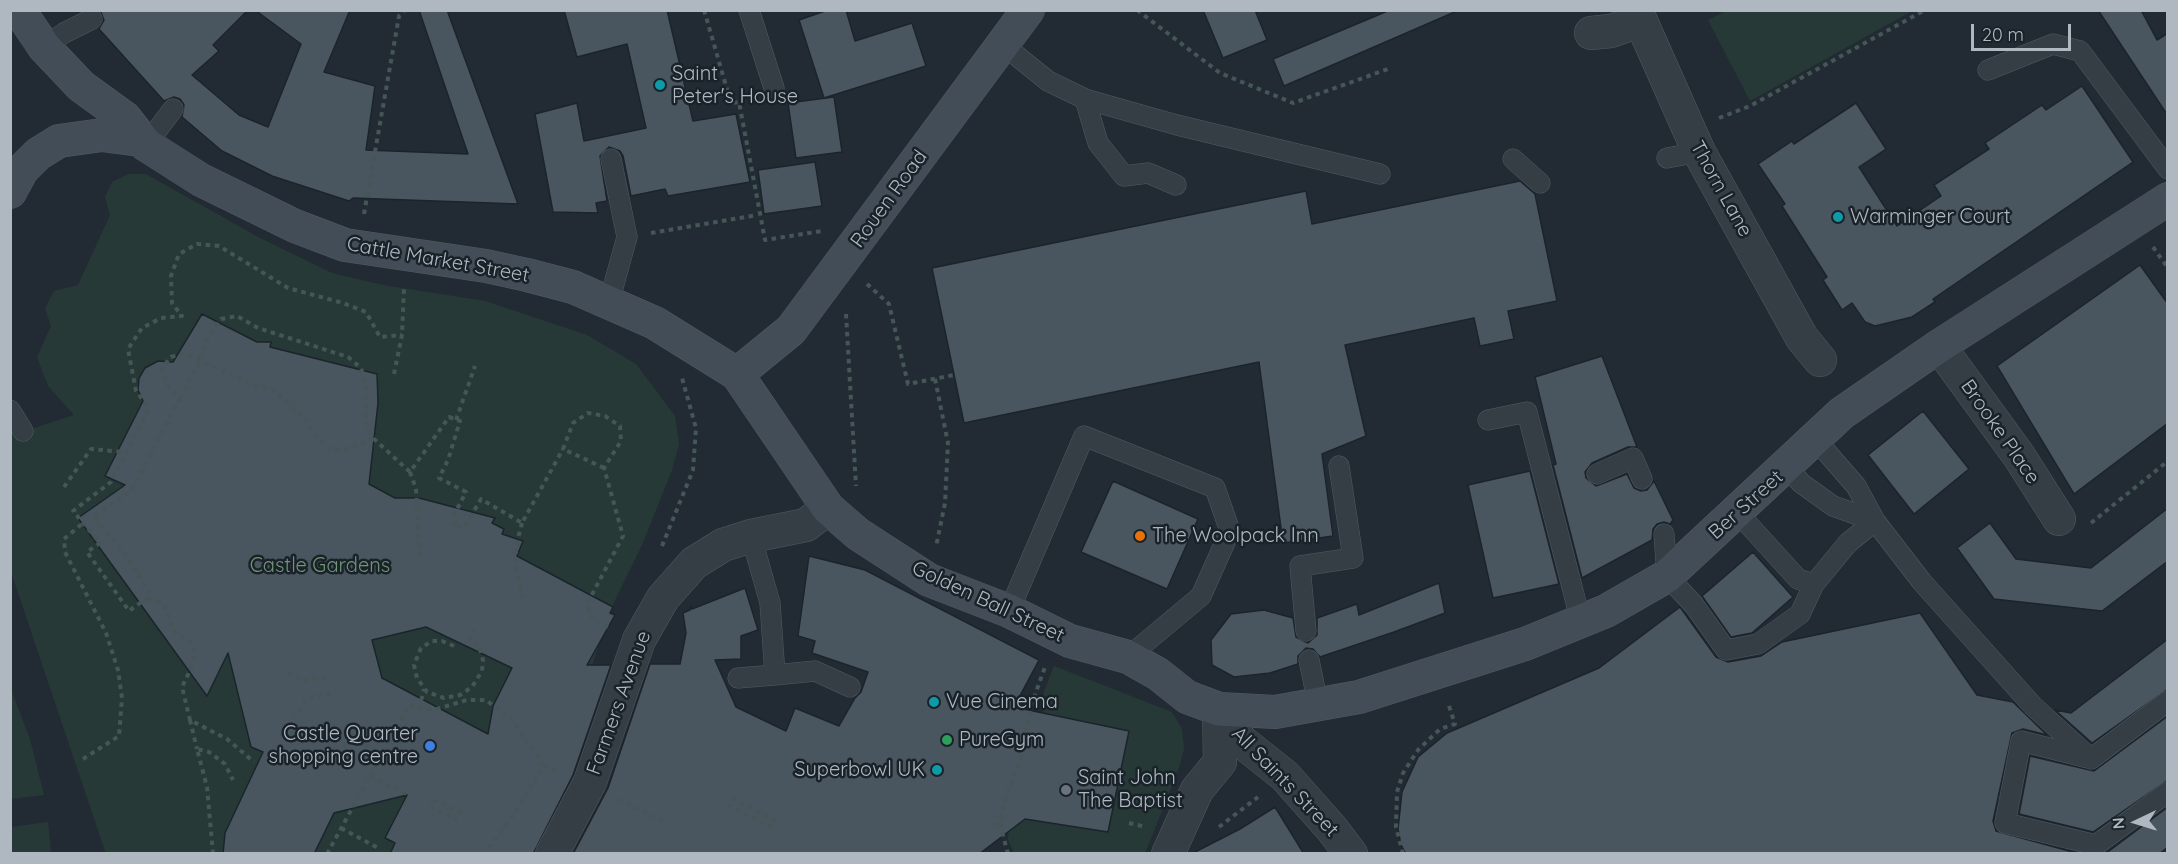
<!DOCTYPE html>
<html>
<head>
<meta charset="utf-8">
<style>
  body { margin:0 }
  #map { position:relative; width:2178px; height:864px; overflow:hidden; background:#222b34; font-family:Quicksand,sans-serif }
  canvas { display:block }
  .frame { position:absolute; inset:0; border:12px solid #afb8c1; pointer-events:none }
  .north { position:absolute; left:2106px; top:792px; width:60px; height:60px; -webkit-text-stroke:4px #1a2229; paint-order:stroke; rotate:266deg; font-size:16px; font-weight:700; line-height:24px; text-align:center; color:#afb8c1 }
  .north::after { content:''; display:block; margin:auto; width:21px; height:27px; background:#afb8c1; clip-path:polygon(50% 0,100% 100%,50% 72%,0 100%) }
  .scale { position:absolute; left:1971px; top:24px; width:100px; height:27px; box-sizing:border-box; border:3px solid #afb8c1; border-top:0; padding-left:8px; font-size:18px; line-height:21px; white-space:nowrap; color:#afb8c1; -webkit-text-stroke:4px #1a2229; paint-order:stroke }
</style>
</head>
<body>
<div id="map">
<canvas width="2178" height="864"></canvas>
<div class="frame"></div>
<div class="north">N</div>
<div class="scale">20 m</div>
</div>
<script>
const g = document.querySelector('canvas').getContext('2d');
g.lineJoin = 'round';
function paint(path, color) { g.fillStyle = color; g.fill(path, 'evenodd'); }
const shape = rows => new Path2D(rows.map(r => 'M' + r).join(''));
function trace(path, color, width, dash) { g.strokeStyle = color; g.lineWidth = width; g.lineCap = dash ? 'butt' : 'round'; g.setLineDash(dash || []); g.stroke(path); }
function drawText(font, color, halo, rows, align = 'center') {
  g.font = font + ' Quicksand,sans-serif'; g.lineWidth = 5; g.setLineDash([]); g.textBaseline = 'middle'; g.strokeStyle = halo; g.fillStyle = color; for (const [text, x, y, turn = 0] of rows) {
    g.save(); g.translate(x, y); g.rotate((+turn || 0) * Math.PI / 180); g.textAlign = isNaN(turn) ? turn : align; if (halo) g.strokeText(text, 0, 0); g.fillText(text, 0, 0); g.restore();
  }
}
const green = shape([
  [1728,10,1912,10,1912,11,1750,101,1708,20],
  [129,174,146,174,258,237,332,273,383,285,485,301,587,335,636,364,675,416,679,444,672,470,642,545,615,600,563,747,507,853,106,854,11,572,10,436,74,415,48,386,37,357,51,326,45,308,54,291,78,285,110,215,105,197,112,182],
  [1054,666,1172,712,1182,729,1184,749,1178,771,1172,774,1174,781,1145,853,1014,853,1008,840,1009,810,1039,725,1044,706,1039,705],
  [10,687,30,739,44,795,11,799],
  [48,822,51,853,11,853,11,827]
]);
const building = shape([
  [100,10,248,10,213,45,219,51,192,75,239,115,268,127,301,44,255,10,350,10,324,72,375,86,366,150,468,154,419,10,447,10,518,204,353,198,349,201,272,176,222,151,182,117,184,105,180,99,174,97,164,101,99,29,104,20,100,10],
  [564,10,667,10,693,121,736,114,750,182,668,196,665,189,631,196,623,156,620,151,609,147,600,156,607,201,596,203,598,213,553,212,535,114,577,103,584,141,646,128,627,44,577,57,564,10],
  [828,10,846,10,855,41,912,23,926,66,824,98,799,20,828,10],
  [1203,10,1255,10,1267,40,1223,58,1203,10],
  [1390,10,1457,11,1284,86,1273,59,1390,10],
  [2098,10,2141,10,2157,40,2168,33,2168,116,2098,10],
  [2082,86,2133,162,1933,299,1935,302,1912,317,1875,326,1865,322,1852,303,1842,310,1823,280,1827,277,1782,206,1785,204,1758,164,1792,141,1794,144,1856,103,1886,149,1859,167,1897,226,1941,196,1934,185,1989,149,1985,143,2042,105,2046,110,2082,86],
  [834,97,842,152,796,158,788,103,834,97],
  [815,162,822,206,764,214,758,170,815,162],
  [1520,181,1535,194,1557,301,1508,311,1514,339,1480,346,1474,318,1345,345,1366,436,1322,454,1333,536,1283,543,1259,362,964,423,932,268,1306,191,1312,224,1520,181],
  [2140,265,2168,304,2168,423,2074,494,1997,366,2140,265],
  [202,314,257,342,271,342,270,347,377,374,378,403,369,484,395,498,419,498,495,518,492,523,504,529,502,534,523,541,517,556,613,607,610,613,615,615,587,665,611,665,573,775,533,854,390,854,395,843,385,838,407,795,334,813,314,854,223,854,225,833,263,752,251,747,228,653,207,696,78,518,125,485,105,476,143,401,138,390,139,378,145,368,158,361,173,362,202,314],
  [426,627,512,668,493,706,488,734,382,678,372,640,426,627],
  [1602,356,1637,447,1628,447,1592,463,1585,472,1586,478,1596,486,1627,474,1634,488,1641,491,1647,490,1654,481,1673,520,1670,524,1664,522,1657,524,1653,529,1652,540,1582,578,1553,465,1556,464,1535,377,1602,356],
  [1923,411,1969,469,1914,514,1868,455,1923,411],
  [1530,471,1559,584,1493,598,1468,485,1530,471],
  [1113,481,1198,519,1167,589,1081,552,1113,481],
  [2168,508,2168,561,2102,611,1994,599,1957,548,1990,523,2016,559,2091,568,2168,508],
  [1753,552,1793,597,1752,633,1731,637,1702,596,1753,552],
  [809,556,865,570,1039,660,1014,707,1129,731,1108,832,1025,819,979,854,573,854,608,788,650,664,680,664,686,633,683,613,690,610,691,606,692,609,745,588,758,630,741,636,741,659,715,660,736,707,786,731,795,708,839,726,855,698,861,692,868,672,812,653,815,641,798,636,809,556],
  [1439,583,1445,613,1394,632,1320,657,1313,649,1306,648,1298,656,1298,664,1270,673,1234,677,1212,665,1211,640,1231,614,1264,610,1293,618,1296,637,1308,643,1317,635,1317,618,1357,604,1359,615,1439,583],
  [1680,607,1716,657,1728,662,1761,656,1782,642,1920,613,1977,695,2013,702,2047,735,2023,729,2012,733,1993,821,1996,831,2080,854,1406,854,1401,845,1398,829,1402,792,1418,757,1447,733,1599,668,1680,607],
  [2168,639,2168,689,2092,743,2055,710,2071,713,2168,639],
  [2168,716,2168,780,2093,832,2019,814,2030,756,2094,771,2168,716],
  [1275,807,1304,854,1191,854,1240,829,1275,807],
  [2168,807,2168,847,2159,854,2105,854,2168,807]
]);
const path = shape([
  [704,10,731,103,739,102,765,240,822,231],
  [1137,10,1220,73,1293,103,1388,69],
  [1719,118,1750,106,1925,10],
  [364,214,399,16,405,10],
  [651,233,757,215],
  [2153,247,2168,268],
  [867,284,889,304,908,384,954,375],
  [846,314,856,486],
  [394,374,402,335,404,288],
  [935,379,948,443,945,503,936,547],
  [180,398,131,491,93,517,123,551,151,595,129,611,87,552,100,543,73,511,111,482,149,408,136,391,128,349,142,328,161,318,182,316,172,303,171,276,179,254,197,244,219,246,288,288,343,303,366,312,380,337,402,335],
  [456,420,475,366],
  [373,438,353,448,331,450,318,439,303,417,272,389,254,385,200,361,194,357,183,354,171,357,162,368,167,385,180,398,200,361,207,340,221,319,237,316,258,328,348,357,361,368,366,384,366,422,373,438,410,472,449,417,460,421,448,460,439,478,466,492,454,515,455,528,465,526,481,499,522,523,563,449],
  [604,468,563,449,573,423,588,413,605,416,620,426,621,441,604,468,623,536,587,604,593,621,608,627],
  [410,472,416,489,420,562],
  [64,487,91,449,124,452],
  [522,523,516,546,516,570,523,597],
  [2091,523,2168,461],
  [662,546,693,470,696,428,682,378],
  [148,598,164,604,175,632,192,643,194,662,182,687,190,720,227,739,254,762],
  [454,646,442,641,432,641,421,648,414,665,417,678,427,692,444,698,460,695,472,687,482,671,483,660,479,646,469,641,475,630],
  [288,673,300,681,328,677],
  [419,709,424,689],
  [190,720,197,749],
  [293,736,291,723,307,698,337,692],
  [350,737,356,724],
  [344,748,350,737,368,746],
  [83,759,119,736,122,698,118,670,106,633,65,552,64,539,83,523],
  [544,766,557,771],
  [370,776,407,794],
  [732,798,780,823],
  [619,799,665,823],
  [433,800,461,813],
  [728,805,776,830],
  [430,807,458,820],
  [1129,823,1146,827],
  [993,825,1000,824],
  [1219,827,1258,797],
  [341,828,380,849],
  [213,854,207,787,197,749,209,752,225,764,233,780],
  [327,854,409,705,419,709,437,709,467,700,486,700,512,720,544,766,512,817,484,854],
  [1008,854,1000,824,1005,800,1020,759,1032,703,1045,667],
  [1403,854,1396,827,1397,792,1403,773,1418,750,1440,729,1455,724,1448,703]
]);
const lane = shape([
  [749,10,774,88],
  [1002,44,1048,81,1085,99,1177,125,1380,174],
  [44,47,64,33,92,19],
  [1988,70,2053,44,2080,51,2168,169],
  [1085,99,1098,143,1124,176,1148,173,1176,185],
  [146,145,173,109],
  [1667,158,1699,152],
  [1513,159,1540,183],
  [609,302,627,237,611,159],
  [10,410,23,431],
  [1488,420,1527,412,1581,622],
  [1816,440,1856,486,1875,521,1922,582,2033,706,2091,759],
  [1787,467,1801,483,1833,506,1875,521],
  [1597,474,1633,458,1642,479],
  [1737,512,1798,579,1814,584],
  [1664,534,1667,576,1694,605,1726,650,1758,644,1800,614,1814,584,1848,543,1875,521],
  [1009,611,1084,436,1215,488,1230,531,1201,596,1128,657],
  [1306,631,1300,566,1353,558,1339,466],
  [1309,660,1318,704],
  [775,675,815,671,850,687],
  [738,678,775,675,770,603,751,536],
  [2088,758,2021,741,2005,823,2096,845,2168,792],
  [2091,759,2168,701]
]);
const street = shape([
  [1636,10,1699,152,1802,338,1820,360],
  [1591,33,1611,31,1640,21],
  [1939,346,2019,456,2059,519],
  [1219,709,1241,741,1285,776,1332,829,1351,854],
  [552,854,590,782,639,640,663,598,694,563,723,545,751,536,806,525,828,508],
  [1168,854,1197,790,1220,762,1219,709]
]);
const secondary = shape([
  [19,10,44,47,81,86,125,118,146,145,201,180,295,226,345,245,486,266,527,275,573,287,655,323,737,374,828,508,858,534,929,580,1009,611,1070,641,1128,657,1158,674,1187,697,1219,709,1275,712,1359,697,1525,644,1606,611,1667,576,1842,413,1939,346,2168,199],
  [10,192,22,170,38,154,59,141,102,135,140,140],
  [737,374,791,330,1028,10]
]);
const markers = [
  [660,85,6,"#0f9aa8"],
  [1838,217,6,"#0f9aa8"],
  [1140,536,6,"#e8710a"],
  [934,702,6,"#0f9aa8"],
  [947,740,6,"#2e9e5b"],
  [430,746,6,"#3f7fe0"],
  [937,770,6,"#0f9aa8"],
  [1066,790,6,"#6b7280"]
];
const poiNames = [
  ["Saint",672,74],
  ["Peter's House",672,97],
  ["Warminger Court",1850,217],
  ["The Woolpack Inn",1152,536],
  ["Vue Cinema",946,702],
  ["Castle Quarter",418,734,"right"],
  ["shopping centre",418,757,"right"],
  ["PureGym",959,740],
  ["Superbowl UK",925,770,"right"],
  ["Saint John",1078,778],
  ["The Baptist",1078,801]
];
const streetNames = [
  ["Thorn Lane",1721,189,61],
  ["Rouen Road",889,199,-54],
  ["Cattle Market Street",438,260,10],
  ["Brooke Place",2000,432,55],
  ["Ber Street",1746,505,-42],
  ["Golden Ball Street",988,602,25],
  ["Farmers Avenue",619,703,-70],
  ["All Saints Street",1285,782,46]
];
const parkNames = [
  ["Castle Gardens",320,566]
];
paint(green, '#263937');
paint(building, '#4a565f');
trace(building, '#1c242b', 1.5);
trace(lane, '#525b62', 21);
trace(street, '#525b62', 34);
trace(secondary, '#525b62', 34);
trace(path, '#455656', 4, [4.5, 4.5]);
trace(lane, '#353d45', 20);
trace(street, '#353d45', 33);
trace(secondary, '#434d57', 33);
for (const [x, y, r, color] of markers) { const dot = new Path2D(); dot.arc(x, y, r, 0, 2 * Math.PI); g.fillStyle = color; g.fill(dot); trace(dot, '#1a2229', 2); }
drawText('20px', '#afb8c1', '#1a2229', poiNames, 'left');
drawText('20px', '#afb8c1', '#1a2229', streetNames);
drawText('20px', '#709575', '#1a2229', parkNames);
</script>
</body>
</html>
